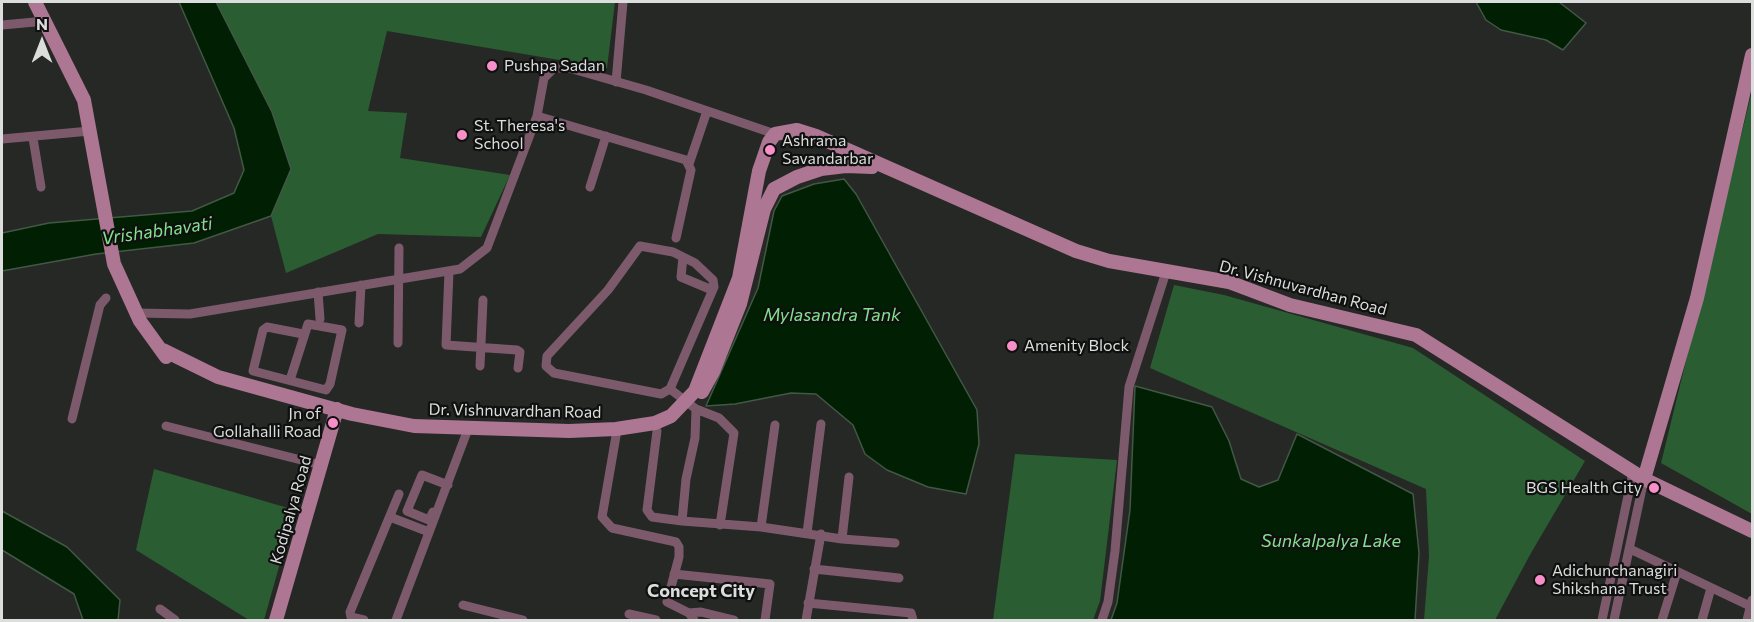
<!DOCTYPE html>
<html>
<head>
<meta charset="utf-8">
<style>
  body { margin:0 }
  #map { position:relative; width:1754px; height:622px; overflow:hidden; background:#252825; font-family:Commissioner,sans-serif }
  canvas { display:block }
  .frame { position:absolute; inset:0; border:3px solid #dbdedc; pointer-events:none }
  .north { position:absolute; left:12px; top:12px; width:60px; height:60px; -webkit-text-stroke:4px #0f100f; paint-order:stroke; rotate:0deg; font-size:16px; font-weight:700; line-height:24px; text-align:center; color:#dbdedc }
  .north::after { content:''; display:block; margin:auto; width:21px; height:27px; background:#dbdedc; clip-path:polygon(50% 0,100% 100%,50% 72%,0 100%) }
</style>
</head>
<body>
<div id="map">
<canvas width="1754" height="622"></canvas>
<div class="frame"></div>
<div class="north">N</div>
</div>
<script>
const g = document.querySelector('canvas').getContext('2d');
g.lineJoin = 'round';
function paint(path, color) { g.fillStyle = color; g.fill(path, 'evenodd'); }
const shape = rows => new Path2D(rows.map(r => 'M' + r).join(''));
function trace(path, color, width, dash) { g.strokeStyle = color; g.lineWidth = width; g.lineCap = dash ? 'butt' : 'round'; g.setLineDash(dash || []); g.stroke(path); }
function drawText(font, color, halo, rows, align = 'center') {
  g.font = font + ' Commissioner,sans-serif'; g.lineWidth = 4.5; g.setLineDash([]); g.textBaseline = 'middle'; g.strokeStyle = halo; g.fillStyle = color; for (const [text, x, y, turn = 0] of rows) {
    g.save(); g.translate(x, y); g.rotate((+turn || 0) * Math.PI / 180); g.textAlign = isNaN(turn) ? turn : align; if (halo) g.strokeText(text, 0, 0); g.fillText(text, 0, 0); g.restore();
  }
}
const green = shape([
  [216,2,615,2,607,68,387,31,368,111,407,113,400,158,510,175,481,237,378,234,286,273,271,216,291,169,272,112],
  [1752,91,1752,514,1661,463],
  [1174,285,1224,295,1413,348,1585,461,1531,553,1495,620,1424,620,1429,556,1426,489,1150,368],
  [1015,454,1117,460,1100,601,1093,620,993,620],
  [154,469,295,510,264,620,249,620,136,550]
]);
const water = shape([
  [179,2,216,2,272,112,291,169,271,216,194,243,96,254,2,271,2,233,49,223,192,211,234,193,244,170,234,128,179,2],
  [1476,2,1559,2,1586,23,1563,50,1546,40,1501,30,1486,20,1476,2],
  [844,179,856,194,977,410,979,444,966,494,928,487,887,470,865,454,853,425,816,394,791,393,735,404,706,406,758,288,774,211,782,196,814,184,844,179],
  [1135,386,1212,407,1229,441,1241,479,1259,487,1278,480,1297,434,1413,494,1419,553,1415,620,1111,620,1117,603,1130,510,1135,386],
  [2,511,67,547,120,600,118,620,83,620,74,594,2,550,2,511]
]);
const street = shape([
  [2,25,46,21],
  [616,82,623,2],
  [537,116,686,160,691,170,676,238],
  [33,138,41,187],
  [2,139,90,131],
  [689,164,707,111],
  [590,187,606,136],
  [640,246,673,252,695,263,713,280,714,287,670,389,661,394,554,373,546,366,547,356,608,290,640,246],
  [683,257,681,277,712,290],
  [449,272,446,345,517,350,520,352,518,368],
  [318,292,320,319],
  [136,313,190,314,460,269,487,248,537,116,544,78,554,68,569,68,646,90,775,134],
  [359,323,361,285],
  [398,343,399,248],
  [480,366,483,300],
  [290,380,308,324,342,330,330,384,326,390,253,371,263,330,267,327,303,334],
  [670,389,696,409,695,438,686,479,682,521,761,527,842,539,895,543],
  [696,409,719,418,734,433,720,525],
  [72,419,100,305,106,298],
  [166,426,321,465],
  [657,431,647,510,652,517,682,521],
  [616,436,602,517,612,528,676,542,679,547,679,557,667,602,689,613,694,620],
  [433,512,429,520,407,511,422,475,448,485],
  [390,517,429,532],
  [761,527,775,425],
  [807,533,821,424],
  [842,539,849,477],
  [1630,549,1752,607],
  [814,569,899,578],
  [674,574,770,584,765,620],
  [808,603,911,613,913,620],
  [463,605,523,620],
  [160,609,175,620],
  [689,613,701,612,734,620],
  [629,614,656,620],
  [364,620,351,617,350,612,399,494],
  [396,620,468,429],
  [806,620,821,534],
  [1102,620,1108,602,1115,551,1129,387,1166,272],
  [1602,620,1633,472],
  [1614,620,1644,479],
  [1662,620,1677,572],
  [1702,620,1711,588],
  [1747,620,1752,600]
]);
const secondary = shape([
  [35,2,84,100,114,264,140,321,166,357],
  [163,350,218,377,352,414,414,426,569,431,616,429,655,423,671,416,695,391,739,278,759,171,769,142,775,134,797,130,816,136,1076,251,1109,261,1229,282,1290,305,1416,335,1644,479,1752,531],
  [702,392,713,372,740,304,764,209,774,189,797,177,821,169,846,166,872,167],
  [1644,479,1697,298,1752,55],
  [276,620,337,409]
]);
const markers = [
  [492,66,6,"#f98fc9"],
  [462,135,6,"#f98fc9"],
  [770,150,6,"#f98fc9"],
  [1012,346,6,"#f98fc9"],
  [333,423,6,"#f98fc9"],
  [1654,488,6,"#f98fc9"],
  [1540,580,6,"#f98fc9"]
];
const poiNames = [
  ["Pushpa Sadan",504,66],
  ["St. Theresa's",474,126],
  ["School",474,144],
  ["Ashrama",782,141],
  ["Savandarbar",782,159],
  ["Amenity Block",1024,346],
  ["Jn of",321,414,"right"],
  ["Gollahalli Road",321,432,"right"],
  ["BGS Health City",1642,488,"right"],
  ["Adichunchanagiri",1552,571],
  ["Shikshana Trust",1552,589]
];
const streetNames = [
  ["Dr. Vishnuvardhan Road",1303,288,15],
  ["Dr. Vishnuvardhan Road",515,411,1],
  ["Kodipalya Road",291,510,-74]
];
const waterNames = [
  ["Vrishabhavati",157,231,-8],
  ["Mylasandra Tank",832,315],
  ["Sunkalpalya Lake",1331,541]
];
const neighbourhoodNames = [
  ["Concept City",701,591]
];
paint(green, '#2b5d32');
paint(water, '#001f03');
trace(water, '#425844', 1.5);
trace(street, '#7d5a6b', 9);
trace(secondary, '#ad7692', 14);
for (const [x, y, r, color] of markers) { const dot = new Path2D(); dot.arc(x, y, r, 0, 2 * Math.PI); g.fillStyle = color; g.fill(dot); trace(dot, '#0f100f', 2); }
drawText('16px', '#dbdedc', '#0f100f', poiNames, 'left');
drawText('16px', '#dbdedc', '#0f100f', streetNames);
drawText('italic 18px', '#83e18e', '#0f100f', waterNames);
drawText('bold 18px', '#dbdedc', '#0f100f', neighbourhoodNames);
</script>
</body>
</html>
